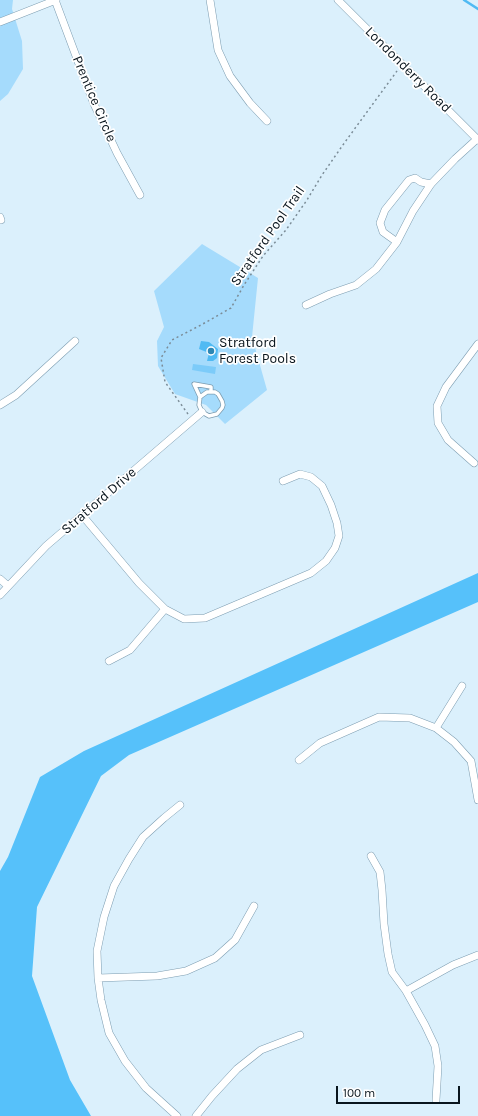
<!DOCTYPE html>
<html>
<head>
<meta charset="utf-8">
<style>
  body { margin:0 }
  #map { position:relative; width:478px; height:1116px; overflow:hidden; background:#dbf0fc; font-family:Karla,sans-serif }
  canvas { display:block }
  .scale { position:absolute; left:336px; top:1086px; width:124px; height:18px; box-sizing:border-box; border:2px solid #09151d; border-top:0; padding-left:5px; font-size:12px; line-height:14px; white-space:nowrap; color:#09151d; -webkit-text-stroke:3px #fff; paint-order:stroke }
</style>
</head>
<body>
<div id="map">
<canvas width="478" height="1116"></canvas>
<div class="scale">100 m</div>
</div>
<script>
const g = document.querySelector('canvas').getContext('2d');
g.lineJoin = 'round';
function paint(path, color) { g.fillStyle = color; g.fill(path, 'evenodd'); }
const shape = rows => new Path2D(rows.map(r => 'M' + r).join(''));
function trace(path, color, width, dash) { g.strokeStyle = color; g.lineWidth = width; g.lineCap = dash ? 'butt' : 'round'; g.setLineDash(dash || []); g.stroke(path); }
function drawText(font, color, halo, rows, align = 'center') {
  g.font = font + ' Karla,sans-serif'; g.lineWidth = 3.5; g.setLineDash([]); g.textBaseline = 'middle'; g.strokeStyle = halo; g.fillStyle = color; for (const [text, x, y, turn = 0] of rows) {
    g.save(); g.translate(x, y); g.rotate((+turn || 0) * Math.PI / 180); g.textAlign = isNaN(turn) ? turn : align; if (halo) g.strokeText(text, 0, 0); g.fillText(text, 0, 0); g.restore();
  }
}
const green = shape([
  [0,0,13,0,12,9,22,41,23,69,8,94,0,101],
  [202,244,258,278,252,337,267,390,225,424,206,405,175,394,158,366,157,341,164,327,154,291]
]);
const forest = shape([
  [478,573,478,602,129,755,101,776,37,907,32,976,70,1080,91,1116,0,1116,0,871,8,857,40,777,84,751]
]);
const water = shape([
  [201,341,209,342,218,349,217,358,213,361,207,361,209,353,199,349]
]);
const stream = shape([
  [464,0,478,9]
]);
const building = shape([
  [193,364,216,367,215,374,192,370]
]);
const path = shape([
  [188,414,165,382,161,358,172,340,201,325,231,308,244,285,263,256,286,230,307,200,322,175,345,142,397,71]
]);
const lane = shape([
  [200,397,207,392,215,392,218,394,222,401,223,405,222,408,217,414,209,416,202,412,199,405,200,397,194,384,211,387,211,392]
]);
const street = shape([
  [55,0,94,104,117,153,140,195],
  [210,0,218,50,230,76,250,103,267,121],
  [338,0,478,140],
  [0,22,56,0],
  [0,217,1,220],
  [397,242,383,232,380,223,385,210,409,180,415,178,421,182,431,184],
  [306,305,330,294,356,285,376,269,397,242,413,211,431,184,455,159,477,139],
  [0,405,16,395,75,341],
  [474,463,448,440,438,423,437,406,446,387,478,344],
  [82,515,139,583,165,609,184,619,205,618,311,573,326,561,335,548,339,536,337,523,331,505,322,486,311,477,300,474,283,481],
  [0,579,8,586],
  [0,595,46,546,202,412],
  [109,661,130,650,165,609],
  [436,728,462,686],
  [299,760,320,743,379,717,410,718,436,728,454,742,471,761,478,800],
  [371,856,380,872,382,890,384,924,388,954,392,972,406,991,425,1025,435,1046,438,1066,436,1100],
  [98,978,157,976,186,971,215,958,235,940,254,906],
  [406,991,453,965,478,955],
  [177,1116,146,1088,125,1061,109,1033,101,1000,98,978,97,951,104,917,114,886,129,859,143,837,164,818,180,805],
  [196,1116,212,1096,237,1069,261,1050,300,1035]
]);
const markers = [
  [211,351,4,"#2d87b4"]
];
const streetNames = [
  ["Londonderry Road",408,70,45],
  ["Prentice Circle",94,99,67],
  ["Stratford Pool Trail",268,236,-55],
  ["Stratford Drive",99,501,-41]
];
const poiNames = [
  ["Stratford",219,343],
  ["Forest Pools",219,359]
];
paint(green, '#a5dbfc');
paint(forest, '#56c1fa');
paint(water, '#50baf3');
trace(stream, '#50baf3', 2.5);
paint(building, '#7ccbf9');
trace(lane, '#7d9db1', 5);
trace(street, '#7d9db1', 8);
trace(path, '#7b8c97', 1.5, [2, 3]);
trace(lane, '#fff', 3.5);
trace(street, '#fff', 7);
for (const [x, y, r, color] of markers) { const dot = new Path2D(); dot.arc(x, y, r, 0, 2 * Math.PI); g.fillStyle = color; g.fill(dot); trace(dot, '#fff', 1.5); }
drawText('14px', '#09151d', '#fff', streetNames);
drawText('14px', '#09151d', '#fff', poiNames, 'left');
</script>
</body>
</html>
